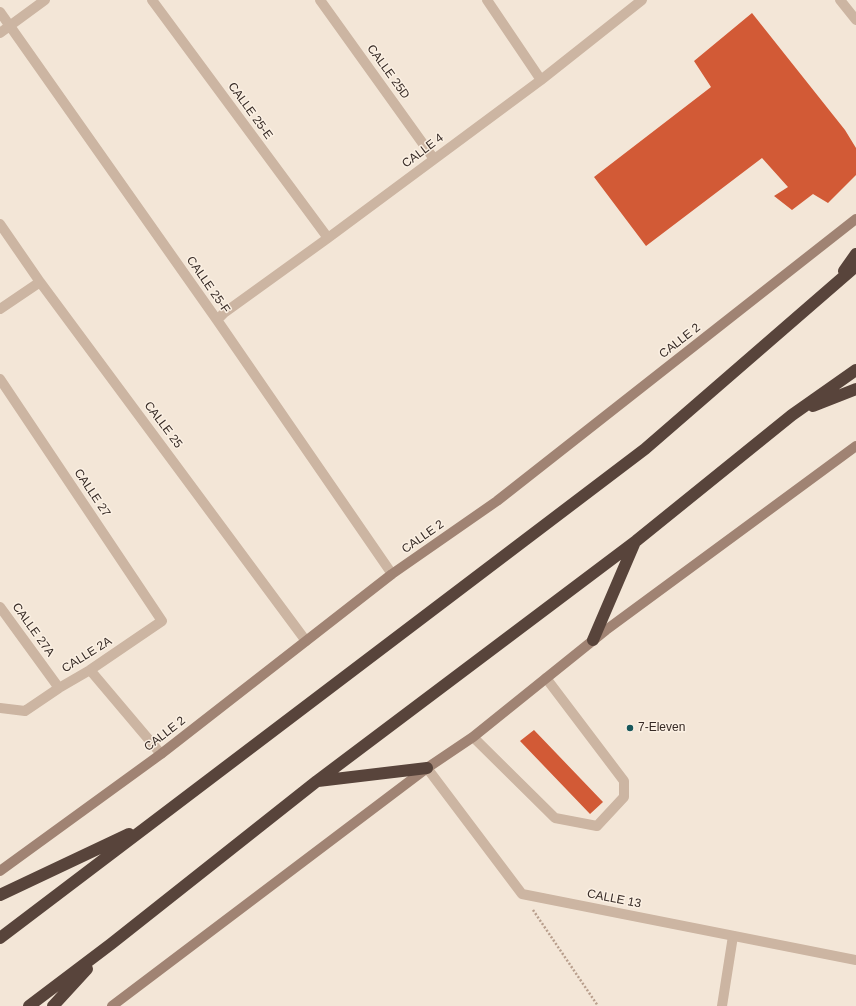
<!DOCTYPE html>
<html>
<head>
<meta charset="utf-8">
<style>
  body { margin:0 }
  canvas { display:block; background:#f3e6d7 }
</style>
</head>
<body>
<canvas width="856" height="1006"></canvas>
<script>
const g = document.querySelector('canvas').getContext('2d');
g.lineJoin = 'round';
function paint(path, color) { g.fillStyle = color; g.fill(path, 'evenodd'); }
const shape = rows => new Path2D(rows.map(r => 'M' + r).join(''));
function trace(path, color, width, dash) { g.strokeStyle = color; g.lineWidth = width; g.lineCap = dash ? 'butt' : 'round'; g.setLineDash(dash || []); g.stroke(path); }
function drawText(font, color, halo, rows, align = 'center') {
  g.font = font + ' Arial,sans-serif'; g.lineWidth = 3; g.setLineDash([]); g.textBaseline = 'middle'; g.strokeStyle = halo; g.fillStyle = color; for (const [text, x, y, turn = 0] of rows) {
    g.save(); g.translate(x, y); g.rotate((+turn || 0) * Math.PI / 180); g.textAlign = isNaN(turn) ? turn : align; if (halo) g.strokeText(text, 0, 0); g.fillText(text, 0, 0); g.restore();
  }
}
const building = shape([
  [752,13,845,130,856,148,856,175,828,203,813,194,792,210,774,196,788,187,762,158,646,246,594,177,711,87,694,61],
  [534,730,603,802,590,814,520,741]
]);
const path = shape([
  [533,910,598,1006]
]);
const lane = shape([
  [473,737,555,818,597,826,624,797,624,781,546,678],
  [722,1006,733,936]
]);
const street = shape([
  [152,0,328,238],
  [320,0,434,159],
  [487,0,541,80],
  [840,0,856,20],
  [0,12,217,320,392,574],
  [0,33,45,0],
  [0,224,40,282,306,641],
  [0,309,40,282],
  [217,320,224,313,328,238,541,80,642,0],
  [0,379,162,621,90,670,59,688,25,711,0,708],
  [0,607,59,688],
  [90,670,161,754],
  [427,768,522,894,856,960]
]);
const secondary = shape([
  [0,871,161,754,392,574,497,501,856,219],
  [112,1006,427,768,473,737,606,630,856,446]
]);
const highway = shape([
  [844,271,856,254],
  [813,406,856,389],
  [593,640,635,542],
  [318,781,427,768],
  [0,895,129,834],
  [0,938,645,449,856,266],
  [29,1006,111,944,317,781,636,541,792,415,856,370],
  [53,1006,87,969]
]);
const markers = [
  [630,728,4,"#17575b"]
];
const streetNames = [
  ["CALLE 25D",388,72,54],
  ["CALLE 25-E",250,111,54],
  ["CALLE 4",423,151,-37],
  ["CALLE 25-F",208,285,55],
  ["CALLE 2",680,341,-38],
  ["CALLE 25",163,425,53],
  ["CALLE 27",92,493,56],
  ["CALLE 2",423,537,-35],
  ["CALLE 27A",33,630,54],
  ["CALLE 2A",87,655,-32],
  ["CALLE 2",165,734,-38],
  ["CALLE 13",614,899,11]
];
const poiNames = [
  ["7-Eleven",638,728]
];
paint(building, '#d25a36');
trace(path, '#b89e8c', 2.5, [2, 2]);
trace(lane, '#ccb5a2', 10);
trace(street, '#ccb5a2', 10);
trace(secondary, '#a08373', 10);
trace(highway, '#58443b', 12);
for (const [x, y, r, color] of markers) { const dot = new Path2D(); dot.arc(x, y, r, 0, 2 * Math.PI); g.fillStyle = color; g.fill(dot); trace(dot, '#fbf0e3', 1.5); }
drawText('12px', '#362a25', '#fbf0e3', streetNames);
drawText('12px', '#362a25', '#fbf0e3', poiNames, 'left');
</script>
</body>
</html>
